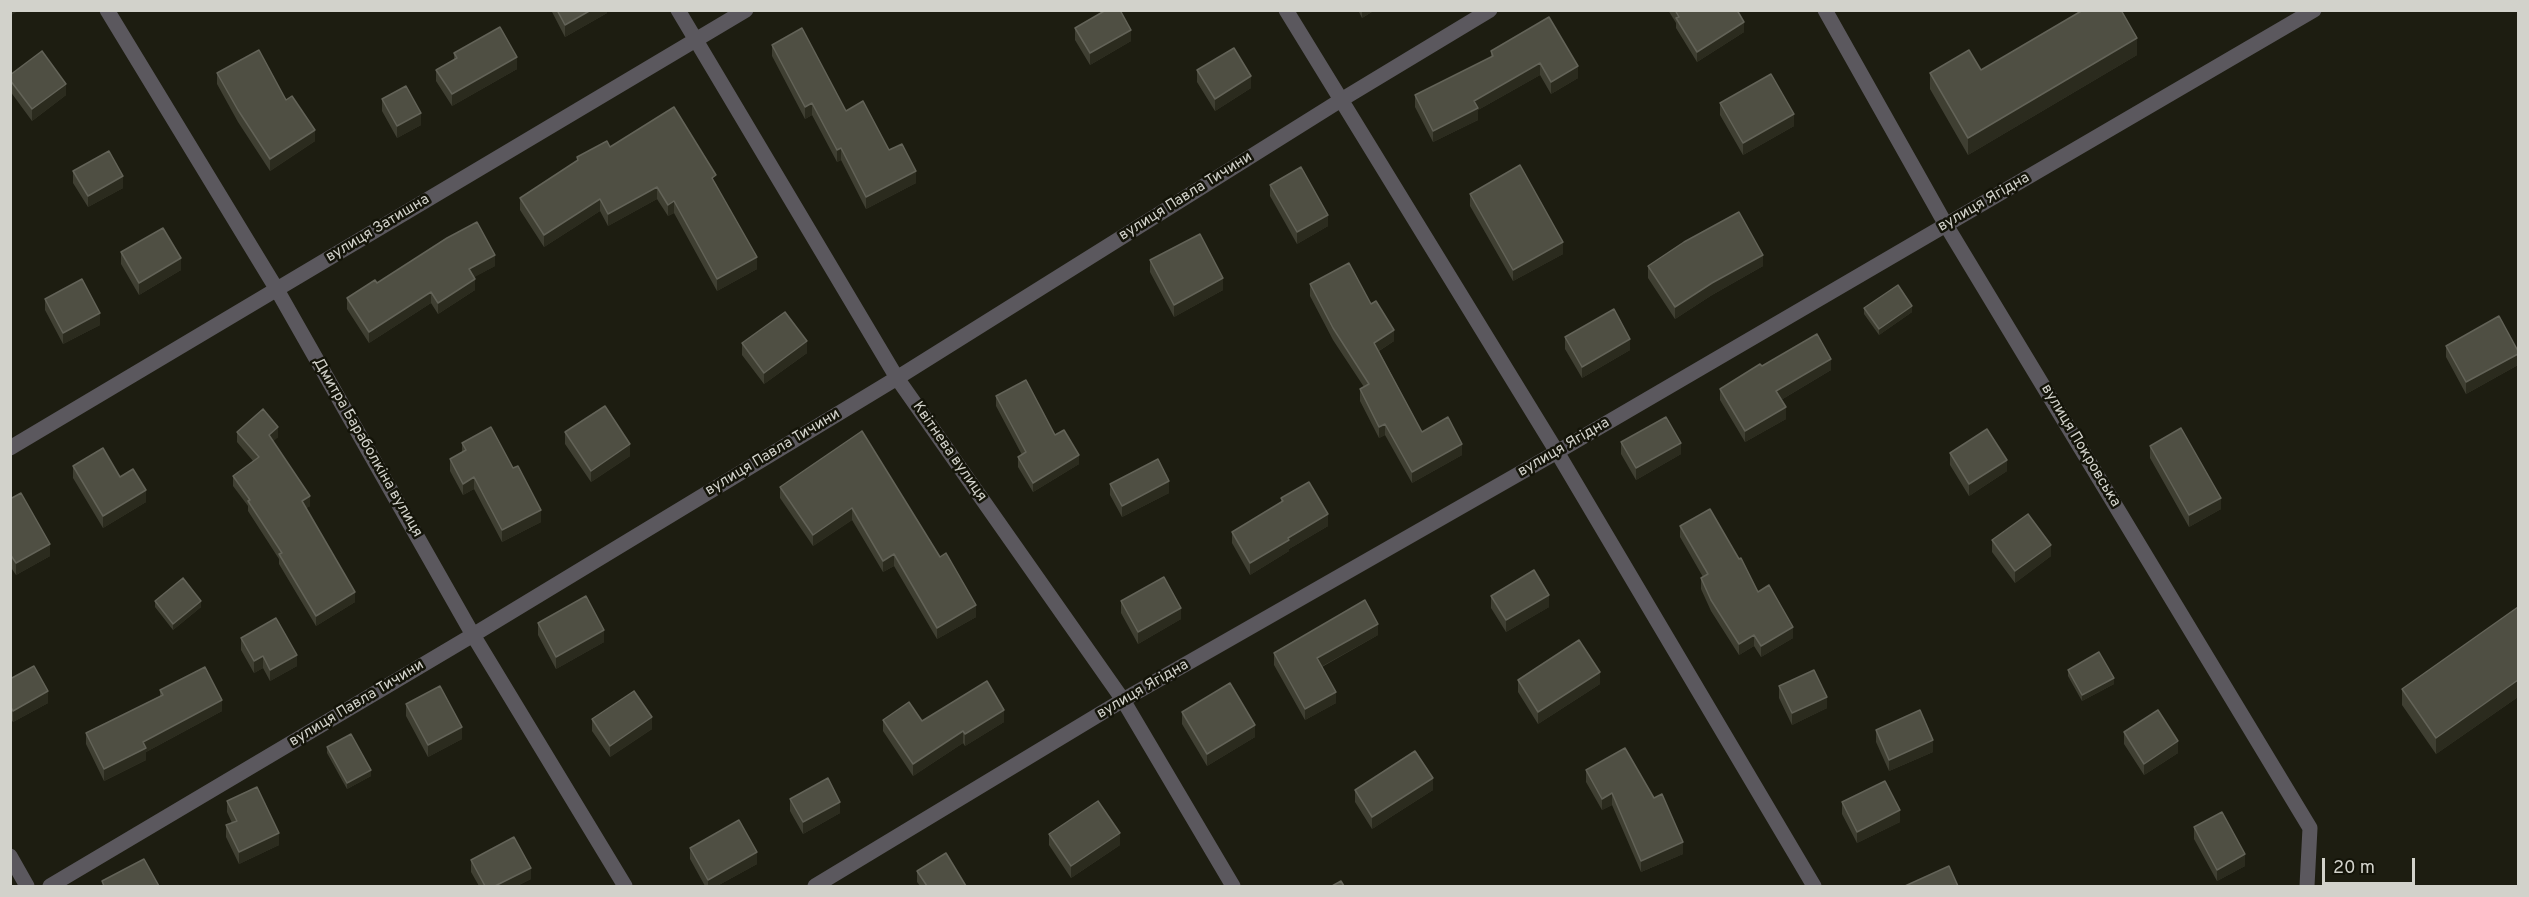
<!DOCTYPE html>
<html>
<head>
<meta charset="utf-8">
<style>
  body { margin:0 }
  #map { position:relative; width:2529px; height:897px; overflow:hidden; background:#1d1d11; font-family:Overpass,sans-serif }
  canvas { display:block }
  .frame { position:absolute; inset:0; border:12px solid #d2d2cb; pointer-events:none }
  .scale { position:absolute; left:2322px; top:858px; width:93px; height:27px; box-sizing:border-box; border:3px solid #d2d2cb; border-top:0; padding-left:8px; font-size:18px; line-height:21px; white-space:nowrap; color:#d2d2cb; -webkit-text-stroke:4px #141409; paint-order:stroke }
</style>
</head>
<body>
<div id="map">
<canvas width="2529" height="897"></canvas>
<div class="frame"></div>
<div class="scale">20 m</div>
</div>
<script>
const g = document.querySelector('canvas').getContext('2d');
g.lineJoin = 'round';
const shape = rows => new Path2D(rows.map(r => 'M' + r).join(''));
function trace(path, color, width, dash) { g.strokeStyle = color; g.lineWidth = width; g.lineCap = dash ? 'butt' : 'round'; g.setLineDash(dash || []); g.stroke(path); }
function paint(path, color) { g.fillStyle = color; g.fill(path, 'evenodd'); }
function drawText(font, color, halo, rows, align = 'center') {
  g.font = font + ' Overpass,sans-serif'; g.lineWidth = 5; g.setLineDash([]); g.textBaseline = 'middle'; g.strokeStyle = halo; g.fillStyle = color; for (const [text, x, y, turn = 0] of rows) {
    g.save(); g.translate(x, y); g.rotate((+turn || 0) * Math.PI / 180); g.textAlign = isNaN(turn) ? turn : align; if (halo) g.strokeText(text, 0, 0); g.fillText(text, 0, 0); g.restore();
  }
}
const minor = shape([
  [107,10,276,288,473,635,625,886],
  [678,10,897,378,1123,700,1233,886],
  [1286,10,1557,452,1814,886],
  [1825,10,1946,225,2310,828,2307,886],
  [10,448,746,10],
  [10,856,27,886],
  [50,886,473,635,897,378,1341,100,1490,10],
  [815,886,1123,700,1557,452,2314,10]
]);
const wall = shape([
  [551,10,607,10,607,13,565,37],
  [1358,10,1375,10,1362,18],
  [1668,10,1737,10,1744,32,1697,62,1676,28,1676,23],
  [1549,17,1578,78,1551,94,1540,75,1478,110,1478,120,1433,142,1415,107,1415,95,1491,57,1491,51],
  [1075,28,1131,41,1090,65,1075,40],
  [772,45,889,150,916,183,866,209,841,160,837,162,812,115,805,119,772,56],
  [454,53,517,69,452,106,436,81,436,70,454,60],
  [2137,55,1968,155,1930,89,1930,73,1981,70],
  [1197,70,1251,88,1215,111,1197,82],
  [217,73,286,100,315,141,270,171,238,122,217,84],
  [10,75,66,95,32,121,10,91],
  [382,99,421,125,397,138,382,111],
  [1720,103,1794,126,1743,155,1720,115],
  [610,147,716,184,757,269,717,291,674,213,668,216,657,199,608,226,600,211,544,247,520,210,520,198,577,161,577,157],
  [73,171,123,188,88,207,73,183],
  [1270,185,1328,226,1297,244,1270,196],
  [1470,194,1563,254,1513,281,1470,206],
  [121,252,181,270,139,295,121,264],
  [1150,260,1223,290,1174,317,1150,272],
  [495,266,474,277,475,290,438,314,431,303,369,343,347,309,347,298,377,283],
  [1648,266,1763,266,1712,295,1675,319,1648,278],
  [1310,284,1371,304,1394,341,1379,351,1422,432,1462,455,1412,483,1385,435,1379,438,1360,401,1360,389,1364,387,1333,340,1310,296],
  [45,299,100,325,63,344,45,310],
  [1864,308,1912,312,1879,335,1864,314],
  [1565,337,1630,350,1582,378,1565,349],
  [742,343,807,353,764,384,742,355],
  [2446,346,2518,351,2518,365,2466,394,2446,357],
  [1762,366,1831,370,1781,400,1786,419,1745,442,1720,400,1720,389],
  [996,396,1055,435,1079,464,1033,492,1018,467,1018,457,1022,455,996,406],
  [862,431,976,617,937,639,894,566,883,572,852,520,813,546,780,498,780,487],
  [237,432,278,437,273,441,310,506,306,508,355,602,316,626,279,564,279,559,248,511,248,506,233,486,233,476,253,461,237,442],
  [565,432,630,456,591,482,565,444],
  [1621,442,1681,454,1636,480,1621,454],
  [462,443,541,522,502,542,474,489,463,495,450,471,450,459,462,452],
  [2150,446,2221,509,2189,527,2150,458],
  [1950,453,2007,471,1969,496,1950,465],
  [73,466,120,477,146,502,103,528,73,478],
  [1110,484,1169,493,1122,517,1110,495],
  [1281,498,1328,526,1289,549,1289,551,1250,575,1232,543,1232,532,1281,502],
  [10,499,50,556,16,575,10,566],
  [1680,526,1758,592,1793,638,1761,657,1754,646,1739,655,1711,611,1701,589,1701,578,1703,577,1680,537],
  [1992,540,2051,556,2015,583,1992,552],
  [1491,596,1549,607,1506,632,1491,608],
  [155,601,201,607,173,630,155,607],
  [1121,601,1181,619,1138,644,1121,613],
  [2518,607,2518,697,2436,754,2402,705,2402,689],
  [538,623,604,642,556,669,538,635],
  [1378,635,1322,667,1336,703,1305,720,1274,665,1274,653],
  [241,638,297,666,270,681,263,668,254,673,241,650],
  [2068,670,2114,684,2082,701,2068,676],
  [10,679,48,703,13,722,10,718],
  [1518,680,1600,684,1538,724,1518,692],
  [1779,686,1827,708,1792,725,1779,698],
  [160,690,222,711,146,752,146,760,104,781,86,744,86,733,160,696],
  [406,704,462,739,428,757,406,716],
  [1182,712,1255,737,1207,766,1182,724],
  [592,719,652,729,610,757,592,731],
  [883,720,922,721,1004,722,965,746,963,743,913,776,883,731],
  [1876,730,1933,752,1889,771,1876,742],
  [2124,732,2178,753,2144,775,2124,744],
  [327,747,371,776,347,789,327,753],
  [1586,770,1683,854,1641,872,1612,805,1602,810,1586,782],
  [1355,790,1433,790,1372,829,1355,802],
  [790,799,840,813,803,834,790,811],
  [227,801,279,845,239,864,226,837,226,825,232,823,227,812],
  [1842,802,1900,822,1857,843,1842,814],
  [2194,827,2245,866,2217,881,2194,839],
  [1049,834,1120,845,1071,878,1049,845],
  [690,848,757,864,717,886,705,886,690,859],
  [471,860,531,879,517,886,479,886,471,872],
  [917,871,966,886,920,886,917,882]
]);
const shadedWall = shape([
  [10,10,20,10,10,16],
  [591,10,607,10,607,13,565,37,565,25],
  [1362,10,1375,10,1362,18],
  [1744,22,1744,32,1697,62,1697,52],
  [1131,30,1131,41,1090,65,1090,53],
  [2137,38,2137,55,1968,155,1968,138],
  [517,57,517,69,452,106,452,94],
  [1540,63,1540,75,1478,110,1478,120,1433,142,1433,131,1474,101],
  [1578,66,1578,78,1551,94,1551,82],
  [1251,76,1251,88,1215,111,1215,99],
  [66,84,66,95,32,121,32,109],
  [812,103,812,115,805,119,805,107],
  [421,113,421,125,397,138,397,126],
  [1794,114,1794,126,1743,155,1743,143],
  [315,130,315,141,270,171,270,159],
  [841,148,841,160,837,162,837,150],
  [916,171,916,183,866,209,866,197],
  [123,176,123,188,88,207,88,196],
  [657,187,657,199,608,226,608,214],
  [600,199,600,211,544,247,544,235],
  [674,201,674,213,668,216,668,205],
  [1328,215,1328,226,1297,244,1297,232],
  [1563,242,1563,254,1513,281,1513,270],
  [495,255,495,266,469,280,469,269],
  [1763,255,1763,266,1712,295,1675,319,1675,307,1712,283],
  [757,257,757,269,717,291,717,279],
  [181,258,181,270,139,295,139,283],
  [1223,278,1223,290,1174,317,1174,305],
  [475,279,475,290,438,314,438,303],
  [431,292,431,303,369,343,369,332],
  [1912,306,1912,312,1879,335,1879,329],
  [100,313,100,325,63,344,63,333],
  [1394,330,1394,341,1374,354,1374,343],
  [1630,339,1630,350,1582,378,1582,367],
  [807,341,807,353,764,384,764,373],
  [2518,354,2518,365,2466,394,2466,382],
  [1831,359,1831,370,1776,403,1776,391],
  [1786,407,1786,419,1745,442,1745,431],
  [1385,424,1385,435,1379,438,1379,427],
  [278,427,278,437,269,445,269,435],
  [1681,443,1681,454,1636,480,1636,468],
  [630,444,630,456,591,482,591,471],
  [1462,444,1462,455,1412,483,1412,472],
  [1079,455,1079,464,1033,492,1033,483],
  [2007,460,2007,471,1969,496,1969,484],
  [474,477,474,489,463,495,463,484],
  [1169,481,1169,493,1122,517,1122,506],
  [146,490,146,502,103,528,103,516],
  [310,496,310,506,302,511,302,501],
  [2221,498,2221,509,2189,527,2189,515],
  [852,508,852,520,813,546,813,535],
  [541,510,541,522,502,542,502,530],
  [1328,514,1328,526,1289,549,1289,551,1250,575,1250,563,1288,538],
  [50,544,50,556,16,575,16,563],
  [2051,545,2051,556,2015,583,2015,571],
  [894,554,894,566,883,572,883,561],
  [355,592,355,602,316,626,316,616],
  [1549,595,1549,607,1506,632,1506,620],
  [201,601,201,607,173,630,173,624],
  [976,605,976,617,937,639,937,628],
  [1181,608,1181,619,1138,644,1138,632],
  [1378,624,1378,635,1317,669,1317,658],
  [1793,627,1793,638,1761,657,1761,646],
  [604,630,604,642,556,669,556,657],
  [1754,635,1754,646,1739,655,1739,644],
  [297,655,297,666,270,681,270,670],
  [263,656,263,668,254,673,254,661],
  [1600,672,1600,684,1538,724,1538,712],
  [2114,678,2114,684,2082,701,2082,695],
  [2518,680,2518,697,2436,754,2436,738],
  [48,691,48,703,13,722,13,711],
  [1336,692,1336,703,1305,720,1305,709],
  [1827,697,1827,708,1792,725,1792,713],
  [222,700,222,711,146,752,146,760,104,781,104,769,143,742],
  [1004,710,1004,722,965,746,965,734],
  [652,717,652,729,610,757,610,746],
  [1255,725,1255,737,1207,766,1207,754],
  [462,727,462,739,428,757,428,745],
  [963,731,963,743,913,776,913,764],
  [1933,740,1933,752,1889,771,1889,760],
  [2178,741,2178,753,2144,775,2144,764],
  [371,770,371,776,347,789,347,783],
  [1433,778,1433,790,1372,829,1372,817],
  [1612,793,1612,805,1602,810,1602,799],
  [840,802,840,813,803,834,803,822],
  [1900,810,1900,822,1857,843,1857,832],
  [279,833,279,845,239,864,239,852],
  [1120,833,1120,845,1071,878,1071,866],
  [1683,842,1683,854,1641,872,1641,861],
  [757,852,757,864,717,886,708,886,708,880],
  [2245,854,2245,866,2217,881,2217,870],
  [531,868,531,879,517,886,495,886]
]);
const building = shape([
  [557,10,591,10,565,25,557,10],
  [1106,10,1120,10,1131,30,1090,53,1075,28,1106,10],
  [1675,10,1737,10,1744,22,1697,52,1676,18,1679,17,1675,10],
  [2083,10,2121,10,2137,38,1968,138,1930,73,1969,50,1981,70,2083,10],
  [1549,17,1578,66,1551,82,1540,63,1474,101,1478,108,1433,131,1415,95,1493,56,1491,51,1549,17],
  [500,27,517,57,452,94,436,70,457,58,454,53,500,27],
  [802,28,846,111,863,101,889,150,902,144,916,171,866,197,841,148,837,150,812,103,805,107,772,45,802,28],
  [1234,48,1251,76,1215,99,1197,70,1234,48],
  [259,50,286,100,292,96,315,130,270,159,238,110,217,73,259,50],
  [42,51,66,84,32,109,10,80,10,75,42,51],
  [1771,74,1794,114,1743,143,1720,103,1771,74],
  [406,86,421,113,397,126,382,99,406,86],
  [674,107,716,175,712,178,757,257,717,279,674,201,668,205,657,187,608,214,600,199,544,235,520,198,578,160,577,157,607,141,610,147,674,107],
  [109,151,123,176,88,196,73,171,109,151],
  [1520,165,1563,242,1513,270,1470,194,1520,165],
  [1301,167,1328,215,1297,232,1270,185,1301,167],
  [1739,212,1763,255,1712,283,1675,307,1648,266,1684,242,1739,212],
  [477,222,495,255,469,269,475,279,438,303,431,292,369,332,347,298,375,280,377,283,447,238,477,222],
  [163,228,181,258,139,283,121,252,163,228],
  [1200,234,1223,278,1174,305,1150,260,1200,234],
  [1349,263,1371,304,1376,301,1394,330,1374,343,1422,432,1448,417,1462,444,1412,472,1385,424,1379,427,1360,389,1369,384,1333,328,1310,284,1349,263],
  [82,279,100,313,63,333,45,299,82,279],
  [1898,285,1912,306,1879,329,1864,308,1898,285],
  [1614,309,1630,339,1582,367,1565,337,1614,309],
  [785,312,807,341,764,373,742,343,785,312],
  [2499,316,2518,351,2518,354,2466,382,2446,346,2499,316],
  [1817,334,1831,359,1776,391,1786,407,1745,431,1720,389,1760,364,1762,366,1817,334],
  [1026,380,1055,435,1064,430,1079,455,1033,483,1018,457,1026,452,996,396,1026,380],
  [605,406,630,444,591,471,565,432,605,406],
  [263,409,278,427,269,435,310,496,302,501,355,592,316,616,279,554,282,553,248,501,250,500,233,476,259,457,237,432,263,409],
  [1666,417,1681,443,1636,468,1621,442,1666,417],
  [491,427,513,468,518,466,541,510,502,530,474,477,463,484,450,459,466,450,462,443,491,427],
  [2181,428,2221,498,2189,515,2150,446,2181,428],
  [1987,429,2007,460,1969,484,1950,453,1987,429],
  [862,431,940,557,946,553,976,605,937,628,894,554,883,561,852,508,813,535,780,487,862,431],
  [103,448,120,477,133,469,146,490,103,516,73,466,103,448],
  [1158,459,1169,481,1122,506,1110,484,1158,459],
  [1309,482,1328,514,1288,538,1289,540,1250,563,1232,532,1283,501,1281,498,1309,482],
  [21,493,50,544,16,563,10,554,10,499,21,493],
  [1710,509,1739,559,1741,558,1758,592,1769,585,1793,627,1761,646,1754,635,1739,644,1711,600,1701,578,1708,574,1680,526,1710,509],
  [2028,514,2051,545,2015,571,1992,540,2028,514],
  [1534,570,1549,595,1506,620,1491,596,1534,570],
  [1164,577,1181,608,1138,632,1121,601,1164,577],
  [183,578,201,601,173,624,155,601,183,578],
  [586,596,604,630,556,657,538,623,586,596],
  [1365,600,1378,624,1317,658,1336,692,1305,709,1274,653,1365,600],
  [2518,607,2518,680,2436,738,2402,689,2518,607],
  [276,618,297,655,270,670,263,656,254,661,241,638,276,618],
  [1579,640,1600,672,1538,712,1518,680,1579,640],
  [2099,652,2114,678,2082,695,2068,670,2099,652],
  [34,666,48,691,13,711,10,706,10,679,34,666],
  [205,667,222,700,143,742,146,748,104,769,86,733,163,695,160,690,205,667],
  [1814,670,1827,697,1792,713,1779,686,1814,670],
  [987,681,1004,710,965,734,963,731,913,764,883,720,909,702,922,721,987,681],
  [1230,683,1255,725,1207,754,1182,712,1230,683],
  [440,686,462,727,428,745,406,704,440,686],
  [634,691,652,717,610,746,592,719,634,691],
  [1920,710,1933,740,1889,760,1876,730,1920,710],
  [2158,710,2178,741,2144,764,2124,732,2158,710],
  [351,734,371,770,347,783,327,747,351,734],
  [1625,748,1654,798,1662,794,1683,842,1641,861,1612,793,1602,799,1586,770,1625,748],
  [1415,751,1433,778,1372,817,1355,790,1415,751],
  [828,778,840,802,803,822,790,799,828,778],
  [1885,781,1900,810,1857,832,1842,802,1885,781],
  [257,787,279,833,239,852,226,825,237,821,227,801,257,787],
  [1098,801,1120,833,1071,866,1049,834,1098,801],
  [2222,812,2245,854,2217,870,2194,827,2222,812],
  [739,820,757,852,708,880,690,848,739,820],
  [514,837,531,868,495,886,485,886,471,860,514,837],
  [946,853,966,886,927,886,917,871,946,853],
  [144,859,159,886,104,886,102,881,144,859],
  [1949,866,1958,886,1905,886,1949,866],
  [1341,881,1344,886,1332,886,1341,881]
]);
const streetNames = [
  ["вулиця Павла Тичини",1186,197,-32],
  ["вулиця Ягідна",1984,203,-30],
  ["вулиця Затишна",378,229,-31],
  ["вулиця Покровська",2080,446,59],
  ["Дмитра Бараболкіна вулиця",367,448,60],
  ["вулиця Ягідна",1564,448,-30],
  ["Квітнева вулиця",949,452,55],
  ["вулиця Павла Тичини",773,453,-31],
  ["вулиця Ягідна",1143,690,-30],
  ["вулиця Павла Тичини",357,704,-31]
];
trace(minor, '#5b585e', 15);
paint(wall, '#3f3f32');
paint(shadedWall, '#2b2b1e');
paint(building, '#4f4f43');
trace(building, '#636358', 1.5);
drawText('15px', '#d2d2cb', '#141409', streetNames);
</script>
</body>
</html>
